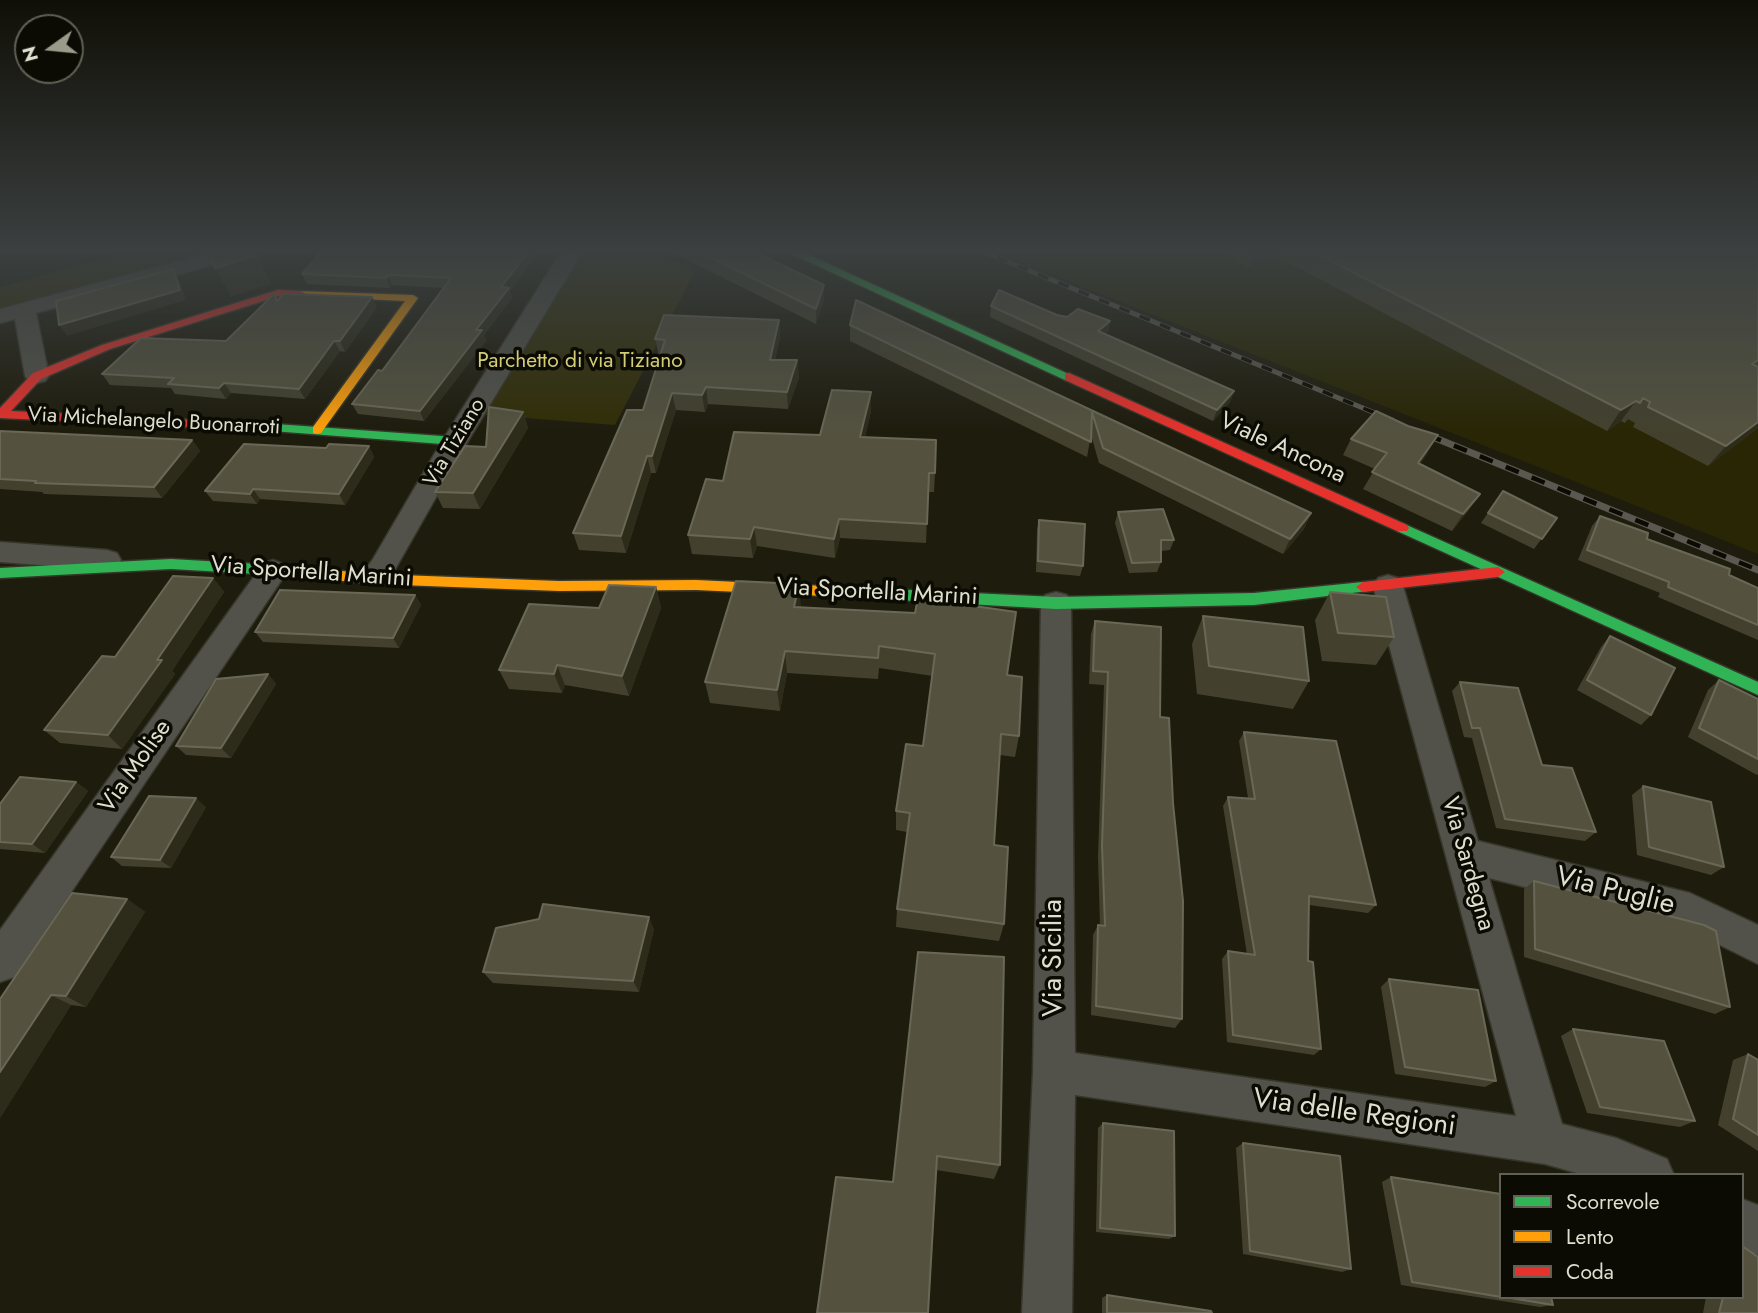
<!DOCTYPE html>
<html>
<head>
<meta charset="utf-8">
<style>
  body { margin:0 }
  #map { position:relative; width:1758px; height:1313px; overflow:hidden; background:#1e1c0d; font-family:Jost,sans-serif }
  canvas { display:block }
  .legend { position:absolute; left:1499px; top:1173px; width:245px; height:126px; box-sizing:border-box; background:#0c0b03; border:2px solid #606055; margin:0; padding:9px 12px; list-style:none; font-size:21px; color:#dfdfcf }
  .legend li { display:flex; align-items:center; gap:14px; height:35px }
  .legend b { width:35px; border:2px solid #606055 }
  .north { position:absolute; left:14px; top:14px; width:70px; height:70px; box-sizing:border-box; background:#0c0b03; border:2px solid #606055; border-radius:50%; rotate:255deg; font-size:19px; font-weight:700; line-height:28px; text-align:center; color:#dfdfcf }
  .north::after { content:''; display:block; margin:auto; width:24px; height:32px; background:#9b9b8b; clip-path:polygon(50% 0,100% 100%,50% 72%,0 100%) }
</style>
</head>
<body>
<div id="map">
<canvas width="1758" height="1313"></canvas>
<ul class="legend">
<li><b style="height:9px;background:#30b455"></b>Scorrevole</li>
<li><b style="height:9px;background:#ff9f0a"></b>Lento</li>
<li><b style="height:9px;background:#e5322d"></b>Coda</li>
</ul>
<div class="north">N</div>
</div>
<script>
const g = document.querySelector('canvas').getContext('2d');
g.lineJoin = 'round';
function paint(path, color) { g.fillStyle = color; g.fill(path, 'evenodd'); }
const shape = rows => new Path2D(rows.map(r => 'M' + r).join(''));
function trace(path, color, width, dash) { g.strokeStyle = color; g.lineWidth = width; g.lineCap = dash ? 'butt' : 'round'; g.setLineDash(dash || []); g.stroke(path); }
function drawText(font, color, halo, rows, align = 'center') {
  g.font = font + ' Jost,sans-serif'; g.lineWidth = 7; g.setLineDash([]); g.textBaseline = 'middle'; g.strokeStyle = halo; g.fillStyle = color; for (const [text, x, y, turn = 0] of rows) {
    g.save(); g.translate(x, y); g.rotate((+turn || 0) * Math.PI / 180); g.textAlign = isNaN(turn) ? turn : align; if (halo) g.strokeText(text, 0, 0); g.fillText(text, 0, 0); g.restore();
  }
}
const built = shape([
  [987,249,1758,249,1758,554]
]);
const green = shape([
  [138,249,247,249,0,316,0,287],
  [590,249,655,249,695,271,615,425,474,414,580,254]
]);
const street = shape([
  [224,249,259,249,256,253,36,313,49,376,45,381,37,383,29,381,25,376,15,319,0,323,0,309,224,249],
  [563,249,584,249,468,441,393,573,383,576,373,573,368,566,373,559,442,441,563,249],
  [0,542,107,550,117,553,121,560,117,567,107,570,0,562,0,542],
  [273,560,283,564,288,571,283,578,14,977,0,982,0,930,263,564,273,560],
  [1388,575,1398,578,1403,586,1478,841,1690,893,1758,925,1758,964,1684,927,1489,878,1562,1124,1616,1138,1667,1159,1674,1175,1584,1175,1545,1164,1075,1095,1072,1313,1022,1313,1033,1071,1041,603,1045,595,1056,592,1067,595,1071,603,1075,1053,1516,1116,1373,586,1378,578,1388,575],
  [1742,1199,1758,1205,1758,1255,1742,1249,1742,1199]
]);
const fast = shape([
  [781,249,796,249,1075,377,1069,381,1065,380,781,249],
  [276,424,455,437,461,441,455,445,272,431,272,425,276,424],
  [1402,523,1758,682,1758,695,1397,531,1395,528,1402,523],
  [171,559,276,565,283,570,276,575,171,569,0,578,0,568,171,559],
  [1363,582,1368,583,1370,587,1368,591,1254,605,1056,609,825,596,818,591,825,586,1056,597,1254,593,1363,582]
]);
const slow = shape([
  [0,249,12,249,0,254,0,249],
  [301,291,413,295,418,298,321,433,317,434,313,433,313,427,405,301,297,296,296,294,301,291],
  [276,565,374,574,559,581,696,580,825,586,832,591,825,596,696,590,559,591,374,584,271,574,269,570,276,565]
]);
const jam = shape([
  [278,290,301,291,306,294,301,297,279,296,110,349,41,379,11,411,276,424,280,425,280,431,0,418,0,408,33,373,102,345,278,290],
  [1069,373,1407,525,1409,528,1407,531,1397,531,1065,380,1065,374,1069,373],
  [1498,567,1505,572,1498,577,1363,592,1356,587,1363,582,1498,567]
]);
const railFar1 = shape([
  [977,249,1392,420],
  [1418,431,1432,437]
]);
const rail = shape([
  [1428,435,1758,570]
]);
const wall = shape([
  [324,249,533,249,535,258,510,291,512,298,484,335,486,341,424,421,358,414,352,404,382,371,443,288,392,285,390,288,307,284,302,274],
  [665,249,748,249,824,300,816,324],
  [1218,249,1758,249,1758,428,1708,466,1633,427,1635,423,1628,419,1625,423,1621,421,1607,431,1274,255,1249,267],
  [277,300,377,307,345,352,340,351,305,399,231,393,226,399,175,394,171,388,110,385,102,374,226,341],
  [856,300,1311,513,1304,529,1283,554,1099,463,1091,435,1087,457,850,341,850,325],
  [991,306,1057,315,1067,317,1110,321,1108,332,1105,334,1234,391,1230,402,1213,421,990,317],
  [779,320,780,337,775,360,797,360,799,377,788,409,708,404,705,412,676,410,656,473,651,473,626,553,579,550,573,533,643,410,660,356,659,356,655,339],
  [871,392,871,411,865,437,935,473,934,492,928,492,926,543,840,538,835,558,757,546,753,558,692,554,688,535,723,481,820,435],
  [523,412,528,428,480,509,443,508,435,492],
  [0,431,192,440,200,451,162,498,44,494,42,492,0,489],
  [1351,439,1428,452,1420,464,1469,510,1452,531,1363,489,1375,469,1343,455],
  [369,446,374,457,345,505,260,499,257,504,213,501,205,491,326,448],
  [1503,491,1557,518,1534,549,1481,523],
  [1118,512,1174,540,1170,550,1161,551,1161,562,1157,572,1129,573,1115,523],
  [1600,516,1647,539,1758,588,1758,640,1658,597,1660,593,1578,560,1592,526],
  [1039,520,1083,566,1080,576,1036,572,1037,530],
  [213,578,224,592,172,671,175,674,122,749,60,743,44,730,115,657],
  [656,587,661,608,629,696,565,685,562,693,509,689,499,670,599,608],
  [1330,592,1394,637,1376,665,1322,661,1315,620],
  [415,595,421,605,399,648,263,642,255,632],
  [801,606,800,608,1007,675,1019,736,1015,757,1000,755,994,845,1004,924,999,941,896,927,897,909,907,832,896,830,896,811,923,746,933,676,879,668,878,679,787,673,780,711,710,703,705,682],
  [1203,616,1309,681,1293,709,1197,694,1192,644],
  [1095,621,1160,717,1182,1019,1175,1028,1091,1015,1093,935,1098,925,1100,925,1098,856,1104,685,1089,684,1091,634],
  [1610,636,1651,715,1641,725,1577,690,1601,647],
  [268,674,276,684,231,758,186,755,176,746],
  [1719,680,1758,699,1758,774,1757,775,1688,737,1708,690],
  [1460,682,1542,765,1596,832,1585,841,1496,828,1472,738,1464,737,1452,691],
  [1244,732,1376,905,1368,913,1309,905,1308,961,1321,1049,1314,1055,1227,1042,1222,959,1228,951,1247,954,1223,806,1228,797,1248,798,1239,741],
  [76,782,88,791,45,853,0,849,0,804],
  [1643,786,1724,867,1711,875,1637,855,1632,795],
  [206,807,171,868,122,866,111,857],
  [1534,881,1730,1007,1715,1014,1524,957,1524,889],
  [72,893,127,899,145,912,86,1007,71,1005,0,1118],
  [654,929,639,992,493,983,483,972],
  [918,952,1000,1165,994,1179,936,1170,893,1182],
  [1389,979,1496,1081,1485,1087,1395,1074,1381,987],
  [1573,1029,1695,1121,1680,1127,1587,1113,1561,1036],
  [1748,1054,1758,1060,1758,1151,1718,1125,1733,1060],
  [1103,1123,1175,1236,1169,1239,1096,1232,1098,1128],
  [1243,1143,1351,1269,1342,1272,1243,1254,1236,1148],
  [1391,1177,1501,1194,1501,1297,1551,1297,1553,1305,1540,1307,1401,1285,1382,1182],
  [1107,1295,1212,1313,1102,1313,1102,1298],
  [1706,1297,1742,1297,1758,1313,1703,1313]
]);
const shadedWall = shape([
  [253,249,255,249,258,256,271,284,231,297,215,268],
  [531,249,533,249,535,258,510,291,512,298,484,335,486,341,424,421,420,411,476,330,501,287],
  [1255,249,1276,249,1274,255,1249,267],
  [173,269,179,279,186,300,67,336,59,325],
  [388,275,392,285,390,288,386,278],
  [824,285,824,300,816,324,816,309],
  [372,297,377,307,345,352,340,341],
  [779,320,780,337,772,376,770,360],
  [1110,321,1108,332,1096,341,1098,331],
  [334,341,340,351,305,399,299,389],
  [797,360,799,377,788,409,787,392],
  [224,383,231,393,226,399,219,388],
  [706,387,708,404,705,412,702,395],
  [1234,391,1230,402,1213,421,1217,410],
  [871,392,871,411,861,456,860,437],
  [672,393,676,410,656,473,652,456],
  [1636,401,1621,421,1607,431,1621,410],
  [523,412,528,428,480,509,473,493],
  [1758,422,1758,428,1708,466,1726,446],
  [1438,435,1428,452,1409,480,1418,463],
  [192,440,200,451,162,498,154,487],
  [369,446,374,457,345,505,339,494],
  [647,456,651,473,626,553,621,536],
  [253,489,260,499,257,504,250,494],
  [1480,494,1469,510,1452,531,1463,514],
  [1311,513,1304,529,1283,554,1290,539],
  [839,519,840,538,835,558,834,539],
  [754,527,757,546,753,558,750,539],
  [213,578,224,592,172,671,175,674,122,749,108,735,157,660],
  [799,584,801,606,796,629,794,607],
  [656,587,661,608,629,696,622,676],
  [415,595,421,605,399,648,393,638],
  [785,651,787,673,780,711,777,690],
  [557,665,565,685,562,693,554,674],
  [268,674,276,684,231,758,221,748],
  [76,782,88,791,45,853,32,844],
  [196,798,206,807,171,868,160,860],
  [127,899,145,912,86,1007,66,996],
  [649,917,654,929,639,992,633,981],
  [51,995,71,1005,0,1118,0,1072]
]);
const building = shape([
  [207,249,253,249,256,256,215,268,207,249],
  [324,249,531,249,501,287,509,288,476,330,482,330,420,411,352,404,378,370,382,371,451,278,388,275,386,278,302,274,324,249],
  [693,249,748,249,824,285,816,309,693,249],
  [1308,249,1758,249,1758,360,1752,364,1758,367,1758,422,1726,446,1648,407,1650,402,1643,398,1640,403,1636,401,1621,410,1308,249],
  [173,269,180,290,59,325,56,301,173,269],
  [999,290,1057,315,1067,317,1078,309,1110,321,1098,331,1234,391,1217,410,991,306,999,290],
  [274,294,277,301,283,294,372,297,340,341,334,341,299,389,224,383,219,388,168,384,174,378,102,374,141,338,226,341,274,294],
  [856,300,1311,513,1290,539,1103,448,1092,412,1091,442,850,325,856,300],
  [664,315,779,320,770,360,797,360,787,392,706,387,702,395,672,393,652,456,647,456,621,536,573,533,627,410,643,410,665,340,655,339,664,315],
  [832,390,871,392,860,437,936,440,935,473,929,473,927,524,839,519,834,539,754,527,750,539,688,535,706,479,723,481,734,432,820,435,832,390],
  [489,407,523,412,473,493,435,492,465,446,486,447,489,407],
  [1376,411,1408,426,1438,435,1418,463,1480,494,1463,514,1372,472,1387,453,1351,439,1376,411],
  [0,431,192,440,154,487,35,483,36,481,0,479,0,431],
  [244,444,326,448,329,444,369,446,339,494,253,489,250,494,205,491,244,444],
  [1503,491,1557,518,1542,539,1488,513,1503,491],
  [1163,509,1174,540,1161,540,1161,562,1132,563,1118,512,1163,509],
  [1600,516,1648,533,1647,539,1730,569,1729,575,1758,588,1758,625,1668,587,1669,582,1587,550,1600,516],
  [1039,520,1085,524,1083,566,1038,561,1039,520],
  [173,576,213,578,157,660,162,660,108,735,44,730,102,656,115,657,173,576],
  [736,581,799,584,794,607,915,613,918,598,1016,612,1007,675,1022,677,1019,736,1001,734,994,845,1008,847,1004,924,897,909,910,813,896,811,906,744,923,746,935,654,879,646,878,658,785,651,777,690,705,682,736,581],
  [609,585,656,587,622,676,557,665,554,674,499,670,529,604,599,608,609,585],
  [280,590,415,595,393,638,255,632,280,590],
  [1330,592,1386,597,1394,637,1338,633,1330,592],
  [1203,616,1303,627,1309,681,1209,666,1203,616],
  [1095,621,1161,627,1160,717,1169,718,1173,803,1183,901,1182,1019,1096,1006,1098,925,1105,926,1102,845,1108,672,1093,671,1095,621],
  [1610,636,1675,668,1651,715,1587,680,1610,636],
  [268,674,221,748,176,746,216,679,268,674],
  [1719,680,1758,699,1758,759,1699,728,1719,680],
  [1460,682,1518,688,1542,765,1572,768,1596,832,1505,819,1480,728,1472,728,1460,682],
  [1244,732,1336,741,1376,905,1309,896,1308,961,1313,962,1321,1049,1233,1035,1228,951,1255,955,1228,797,1255,799,1244,732],
  [20,777,76,782,32,844,0,842,0,804,20,777],
  [1643,786,1711,802,1724,867,1649,847,1643,786],
  [149,796,196,798,160,860,111,857,149,796],
  [1534,881,1704,925,1716,931,1730,1007,1535,949,1534,881],
  [72,893,127,899,66,996,51,995,0,1072,0,999,72,893],
  [543,904,649,917,633,981,483,972,496,928,539,919,543,904],
  [918,952,1004,957,1000,1165,937,1156,928,1313,817,1313,836,1177,893,1182,918,952],
  [1389,979,1478,990,1496,1081,1405,1067,1389,979],
  [1573,1029,1664,1041,1695,1121,1600,1107,1573,1029],
  [1748,1054,1758,1060,1758,1135,1733,1119,1748,1054],
  [1103,1123,1174,1131,1175,1236,1100,1228,1103,1123],
  [1243,1143,1340,1156,1351,1269,1250,1251,1243,1143],
  [1391,1177,1501,1194,1501,1297,1412,1282,1391,1177],
  [1742,1246,1758,1257,1758,1313,1719,1313,1723,1297,1742,1297,1742,1246],
  [1107,1295,1211,1311,1212,1313,1107,1313,1107,1295],
  [1505,1297,1551,1297,1553,1305,1505,1297]
]);
const farParknames = [
  ["Parchetto di via Tiziano",580,362]
];
const farStreetnames = [
  ["Via Michelangelo Buonarroti",154,422,3],
  ["Via Tiziano",455,443,-59]
];
const streetNames = [
  ["Viale Ancona",1282,449,25],
  ["Via Sportella Marini",311,573,4],
  ["Via Sportella Marini",877,593,3],
  ["Via Molise",136,767,-55],
  ["Via Sardegna",1467,864,74]
];
const nearStreetnames = [
  ["Via Puglie",1615,892,14],
  ["Via Sicilia",1054,958,-90],
  ["Via delle Regioni",1354,1114,8]
];
paint(built, '#282604');
paint(green, '#312e06');
trace(street, '#37362a', 3);
trace(fast, '#37362a', 3);
trace(slow, '#37362a', 3);
trace(jam, '#37362a', 3);
paint(street, '#52524b');
paint(fast, '#30b455');
paint(slow, '#ff9f0a');
paint(jam, '#e5322d');
trace(railFar1, '#5a5850', 5);
trace(rail, '#5a5850', 7);
trace(railFar1, '#0c0b03', 3.5, [11]);
trace(rail, '#0c0b03', 4.5, [14]);
paint(wall, '#43412e');
paint(shadedWall, '#2d2b1a');
paint(building, '#54523f');
trace(building, '#696856', 2);
const sky = g.createLinearGradient(0, 0, 0, 433);
sky.addColorStop(0, '#100f07');
sky.addColorStop(0.58, '#3b4040');
sky.addColorStop(1, '#3b404000');
g.fillStyle = sky;
g.fillRect(0, 0, 1758, 433);
drawText('21px', '#d3cd76', '#0c0b03', farParknames);
drawText('21px', '#dfdfcf', '#0c0b03', farStreetnames);
drawText('24px', '#dfdfcf', '#0c0b03', streetNames);
drawText('28px', '#dfdfcf', '#0c0b03', nearStreetnames);
</script>
</body>
</html>
